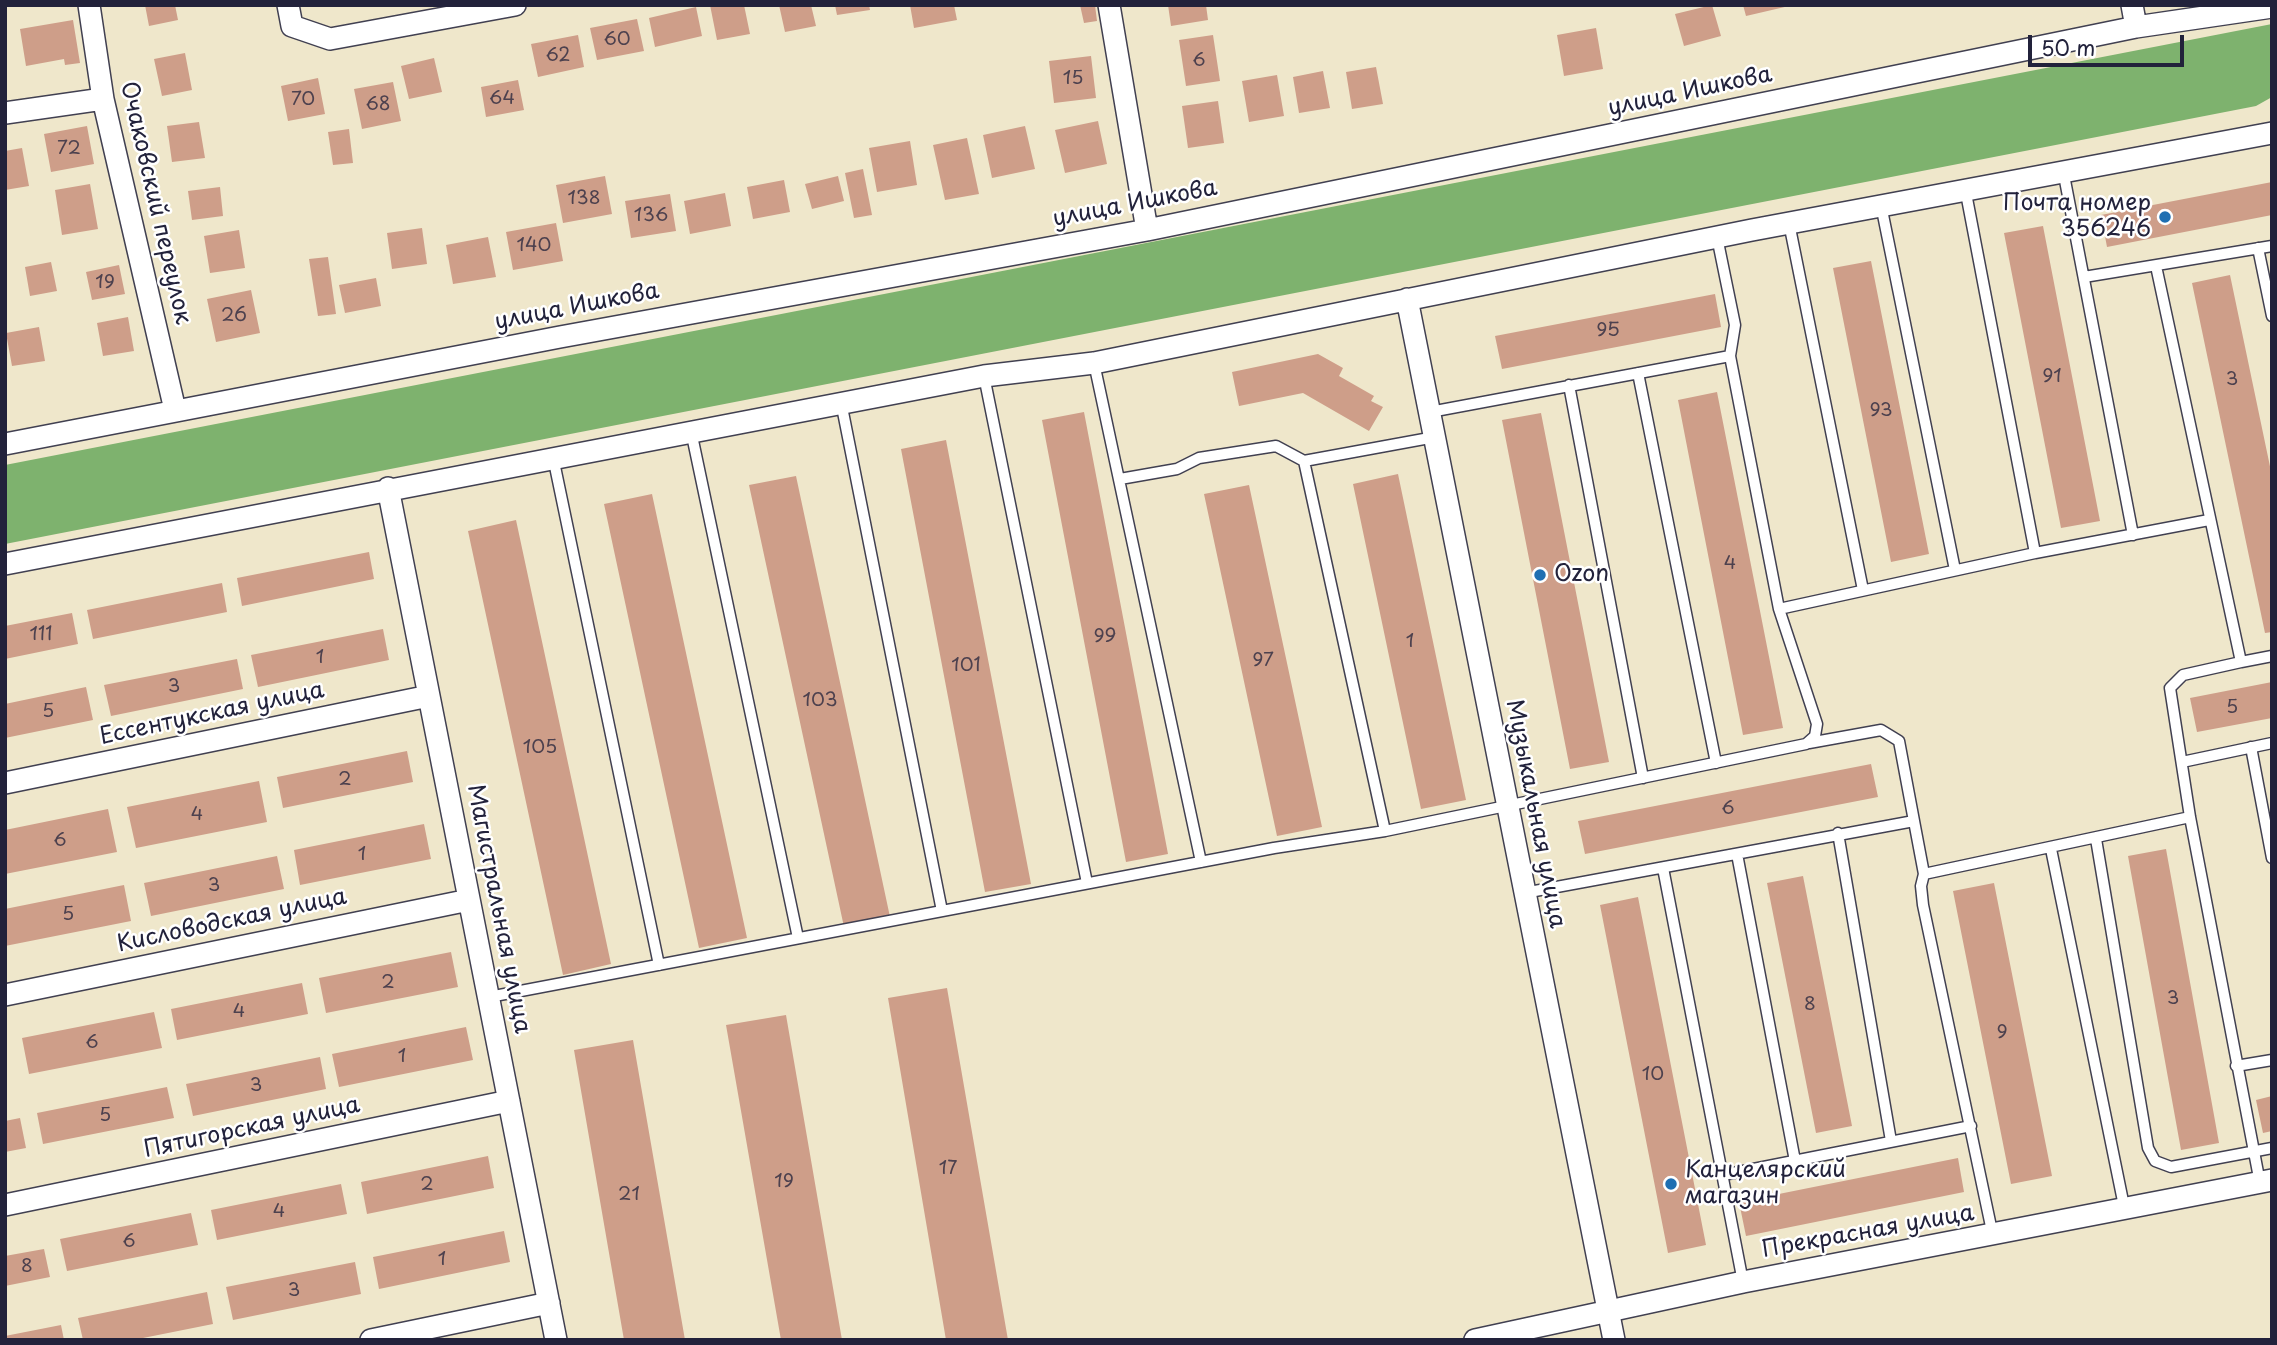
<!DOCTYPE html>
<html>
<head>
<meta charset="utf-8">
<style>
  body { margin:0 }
  #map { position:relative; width:2277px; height:1345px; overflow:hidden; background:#efe7cb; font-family:"Playpen Sans",sans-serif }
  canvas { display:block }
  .frame { position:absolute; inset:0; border:7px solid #22223b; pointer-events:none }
  .scale { position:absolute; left:2028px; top:35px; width:156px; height:32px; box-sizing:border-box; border:4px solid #22223b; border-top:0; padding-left:9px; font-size:21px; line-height:24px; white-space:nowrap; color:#22223b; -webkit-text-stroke:5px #fff; paint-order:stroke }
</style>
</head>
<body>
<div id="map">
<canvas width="2277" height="1345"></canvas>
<div class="frame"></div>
<div class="scale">50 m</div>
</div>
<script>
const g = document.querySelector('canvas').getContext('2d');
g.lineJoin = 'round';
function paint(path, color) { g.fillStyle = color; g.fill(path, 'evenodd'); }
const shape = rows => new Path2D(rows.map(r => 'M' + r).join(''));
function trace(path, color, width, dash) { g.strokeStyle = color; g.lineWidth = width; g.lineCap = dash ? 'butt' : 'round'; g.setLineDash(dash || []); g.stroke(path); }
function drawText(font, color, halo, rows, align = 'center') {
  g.font = font + ' "Playpen Sans",sans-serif'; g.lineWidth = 5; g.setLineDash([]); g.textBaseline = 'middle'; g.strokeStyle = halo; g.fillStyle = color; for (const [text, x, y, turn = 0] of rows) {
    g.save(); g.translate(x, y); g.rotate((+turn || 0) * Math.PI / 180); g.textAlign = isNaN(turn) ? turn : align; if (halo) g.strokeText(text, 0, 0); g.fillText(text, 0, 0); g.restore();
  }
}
const forest = shape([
  [2272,24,2272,97,2256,106,5,544,5,465]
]);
const building = shape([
  [145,5,175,5,178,20,149,26],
  [710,5,744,5,750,34,717,40],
  [779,5,811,5,816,26,785,32],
  [835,5,869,5,870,10,837,15],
  [910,5,954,5,957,20,914,28],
  [1080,5,1095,5,1097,21,1084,23],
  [1168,5,1206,5,1208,20,1171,26],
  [1712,5,1721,36,1684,46,1675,14],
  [1743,5,1789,5,1789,6,1746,16],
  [696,7,702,36,655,47,649,18],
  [637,19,644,51,597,60,590,28],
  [73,20,80,63,65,65,64,59,26,66,20,29],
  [1596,28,1603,69,1564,76,1557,35],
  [578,35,584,67,538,77,531,44],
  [1213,35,1220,81,1186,86,1179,40],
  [185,53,192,90,162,96,154,59],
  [1091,56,1096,98,1054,103,1049,61],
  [434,58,442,92,409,99,401,66],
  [1376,67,1383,104,1352,109,1346,72],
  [1323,71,1330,108,1299,113,1293,77],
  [1277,75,1284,116,1249,122,1242,81],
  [318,78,325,114,288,121,281,86],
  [518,80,524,110,486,117,481,87],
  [393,82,401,121,362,129,354,89],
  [1218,101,1224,143,1188,148,1182,106],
  [1098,121,1107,164,1065,173,1055,130],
  [199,122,205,158,172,162,167,126],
  [87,126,94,164,51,172,44,134],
  [1025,126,1035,169,992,178,983,135],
  [349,129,353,163,333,165,328,132],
  [967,138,979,194,945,200,933,145],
  [910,141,917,185,877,192,869,148],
  [22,148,29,186,5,190,5,151],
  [863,169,872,215,854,218,845,173],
  [605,176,612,214,563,223,556,185],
  [838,176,844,201,812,209,805,184],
  [784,180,790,212,753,219,747,187],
  [2272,182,2272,215,2107,247,2101,215],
  [90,184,98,229,62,235,55,190],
  [220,187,223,216,192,220,188,191],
  [725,193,731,226,690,234,684,201],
  [670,194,676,231,631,238,625,201],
  [556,223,563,261,513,270,506,232],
  [2043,226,2100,521,2061,528,2004,233],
  [422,228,427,264,392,269,387,233],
  [239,230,245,268,210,273,204,236],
  [488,237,496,277,453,284,446,245],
  [328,257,336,314,318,316,309,259],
  [1871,261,1929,554,1891,562,1833,268],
  [51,262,57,291,30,296,25,267],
  [119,265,125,294,92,300,86,272],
  [2230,275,2272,476,2272,632,2265,633,2192,283],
  [376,278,381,306,345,313,339,285],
  [251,290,260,333,216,342,207,299],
  [1715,294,1721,327,1502,369,1495,336],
  [128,317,134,351,103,356,97,323],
  [39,327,45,361,12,366,6,333],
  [1318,354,1343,368,1339,376,1374,396,1371,401,1383,407,1369,431,1303,393,1239,406,1232,372],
  [1717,392,1783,728,1743,735,1678,400],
  [1084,412,1168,854,1126,862,1042,420],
  [1541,413,1609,762,1570,769,1502,420],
  [946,440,1031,884,985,892,901,449],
  [1398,474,1466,800,1421,809,1353,484],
  [796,476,890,917,844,927,749,485],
  [1249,485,1322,827,1277,836,1204,494],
  [652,494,747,938,699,948,604,504],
  [516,520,611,964,563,975,468,531],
  [369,552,374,579,242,606,237,578],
  [222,583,227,612,93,639,87,610],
  [72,613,78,644,5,659,5,626],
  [383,629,389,660,258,687,251,655],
  [237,659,243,689,111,716,104,685],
  [2272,682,2272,718,2197,732,2190,698],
  [86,687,93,720,5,738,5,704],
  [407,751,413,782,283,808,277,777],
  [1871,764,1878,797,1585,854,1578,821],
  [259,781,267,822,136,848,127,807],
  [108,809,117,852,5,874,5,830],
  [424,824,431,859,300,885,294,850],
  [2166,849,2219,1143,2181,1150,2128,856],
  [277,856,284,889,151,916,144,883],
  [1803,876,1852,1126,1816,1133,1767,883],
  [1994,883,2052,1176,2011,1184,1953,891],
  [124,885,131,921,5,946,5,909],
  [1638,897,1706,1245,1668,1253,1600,905],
  [451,952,458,987,326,1013,319,978],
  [302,983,308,1014,177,1040,171,1009],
  [947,988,1008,1340,946,1340,888,998],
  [154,1012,162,1048,29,1074,22,1038],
  [786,1015,842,1340,781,1340,726,1025],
  [466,1027,473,1060,339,1087,332,1054],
  [633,1040,685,1340,624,1340,574,1050],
  [320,1057,326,1089,193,1116,186,1084],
  [167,1087,174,1118,43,1144,37,1113],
  [2272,1096,2272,1131,2263,1133,2256,1100],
  [20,1118,26,1148,5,1152,5,1121],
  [488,1156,494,1188,367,1214,361,1182],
  [1958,1158,1964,1192,1746,1236,1739,1202],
  [341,1184,347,1214,217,1240,211,1210],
  [191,1213,198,1245,67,1271,60,1239],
  [504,1231,510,1262,379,1289,373,1257],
  [44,1249,50,1277,5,1286,5,1256],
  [355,1262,361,1294,233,1320,226,1287],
  [207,1292,213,1324,133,1340,83,1340,78,1318],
  [61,1325,64,1340,5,1340,5,1336]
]);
const service = shape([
  [2063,170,2133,535],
  [1965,188,2035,553],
  [1881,205,1955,570],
  [1789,223,1863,590],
  [2258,248,2272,316],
  [2156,266,2241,662,2272,656],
  [2084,277,2272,246],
  [1094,363,1201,862],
  [1638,373,1716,763],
  [984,376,1087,883],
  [1569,385,1643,778],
  [841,402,942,911],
  [1430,412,1730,356],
  [691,431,798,938],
  [553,457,659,965],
  [1304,461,1385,831,1806,744,1815,736,1817,724,1779,609,1730,356,1735,325,1717,237],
  [1120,479,1177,469,1199,458,1276,446,1304,461,1435,437],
  [1779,609,2035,553,2209,520],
  [2241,662,2183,675,2170,688,2190,817,2260,1183],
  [1809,743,1881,730,1899,741,1914,821],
  [2251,747,2272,858],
  [2182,762,2272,743],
  [1838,833,1891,1141],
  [2096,839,2148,1148,2155,1161,2171,1167,2272,1148],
  [2051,849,2125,1211],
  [1737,854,1795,1161],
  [1663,868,1743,1282],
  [1524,893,1914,821,1924,874],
  [489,997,1274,848,1385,831],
  [2236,1066,2272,1060],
  [1723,1175,1971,1126],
  [1993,1236,1923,905,1921,886,1924,874,2190,817]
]);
const minor = shape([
  [89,5,103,99,175,410],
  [288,5,292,26,330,39,515,5],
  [1109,5,1147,230],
  [2132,5,2136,27],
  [5,113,103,99],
  [1407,299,1614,1340],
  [5,444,560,337,1147,230,2136,27,2272,7],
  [388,488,556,1340],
  [5,564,984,376,1094,363,1752,230,2272,133],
  [5,783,429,696],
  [5,995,469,900],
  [5,1205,509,1101],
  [371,1340,549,1303],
  [1475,1340,1743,1282,2272,1180]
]);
const markers = [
  [2165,217,7,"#1f6fb2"],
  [1540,575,7,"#1f6fb2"],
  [1671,1184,7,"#1f6fb2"]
];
const numberNames = [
  ["60",617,40],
  ["62",558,56],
  ["6",1199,61],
  ["15",1073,79],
  ["64",502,99],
  ["70",303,100],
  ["68",378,105],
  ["72",69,149],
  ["138",584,199],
  ["136",651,216],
  ["140",534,246],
  ["19",105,283],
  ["26",234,316],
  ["95",1608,331],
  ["91",2052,377],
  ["3",2232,380],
  ["93",1881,411],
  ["4",1730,564],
  ["111",41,635],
  ["99",1105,637],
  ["1",1410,642],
  ["1",320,658],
  ["97",1263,661],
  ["101",966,666],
  ["3",174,687],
  ["103",820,701],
  ["5",2232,708],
  ["5",48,712],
  ["105",540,748],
  ["2",345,780],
  ["6",1728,809],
  ["4",197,815],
  ["6",60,841],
  ["1",362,855],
  ["3",214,886],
  ["5",68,915],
  ["2",388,983],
  ["3",2173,999],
  ["8",1810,1005],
  ["4",239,1012],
  ["9",2002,1033],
  ["6",92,1043],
  ["1",402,1057],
  ["10",1653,1075],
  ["3",256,1086],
  ["5",105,1116],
  ["17",948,1169],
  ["19",784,1182],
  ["2",427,1185],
  ["21",629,1195],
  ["4",279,1212],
  ["6",129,1242],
  ["1",442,1260],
  ["8",27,1267],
  ["3",294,1291]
];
const streetNames = [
  ["улица Ишкова",1690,92,-12],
  ["Очаковский переулок",155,203,77],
  ["улица Ишкова",1135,204,-11],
  ["улица Ишкова",577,307,-11],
  ["Ессентукская улица",212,714,-12],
  ["Музыкальная улица",1535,814,79],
  ["Магистральная улица",498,909,79],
  ["Кисловодская улица",232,921,-12],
  ["Пятигорская улица",252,1128,-12],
  ["Прекрасная улица",1868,1232,-10]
];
const poiNames = [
  ["Почта номер",2151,204,"right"],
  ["356246",2151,230,"right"],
  ["Ozon",1554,575],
  ["Канцелярский",1685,1171],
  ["магазин",1685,1197]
];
paint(forest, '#7eb26e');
paint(building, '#ce9e89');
trace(service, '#414051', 13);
trace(minor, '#414051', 24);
trace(service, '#fff', 10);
trace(minor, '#fff', 21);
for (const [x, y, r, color] of markers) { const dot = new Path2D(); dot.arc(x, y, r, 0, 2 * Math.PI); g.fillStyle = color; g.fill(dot); trace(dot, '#fff', 2.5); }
drawText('19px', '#4d414e', null, numberNames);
drawText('23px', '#22223b', '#fff', streetNames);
drawText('23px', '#22223b', '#fff', poiNames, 'left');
</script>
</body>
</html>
